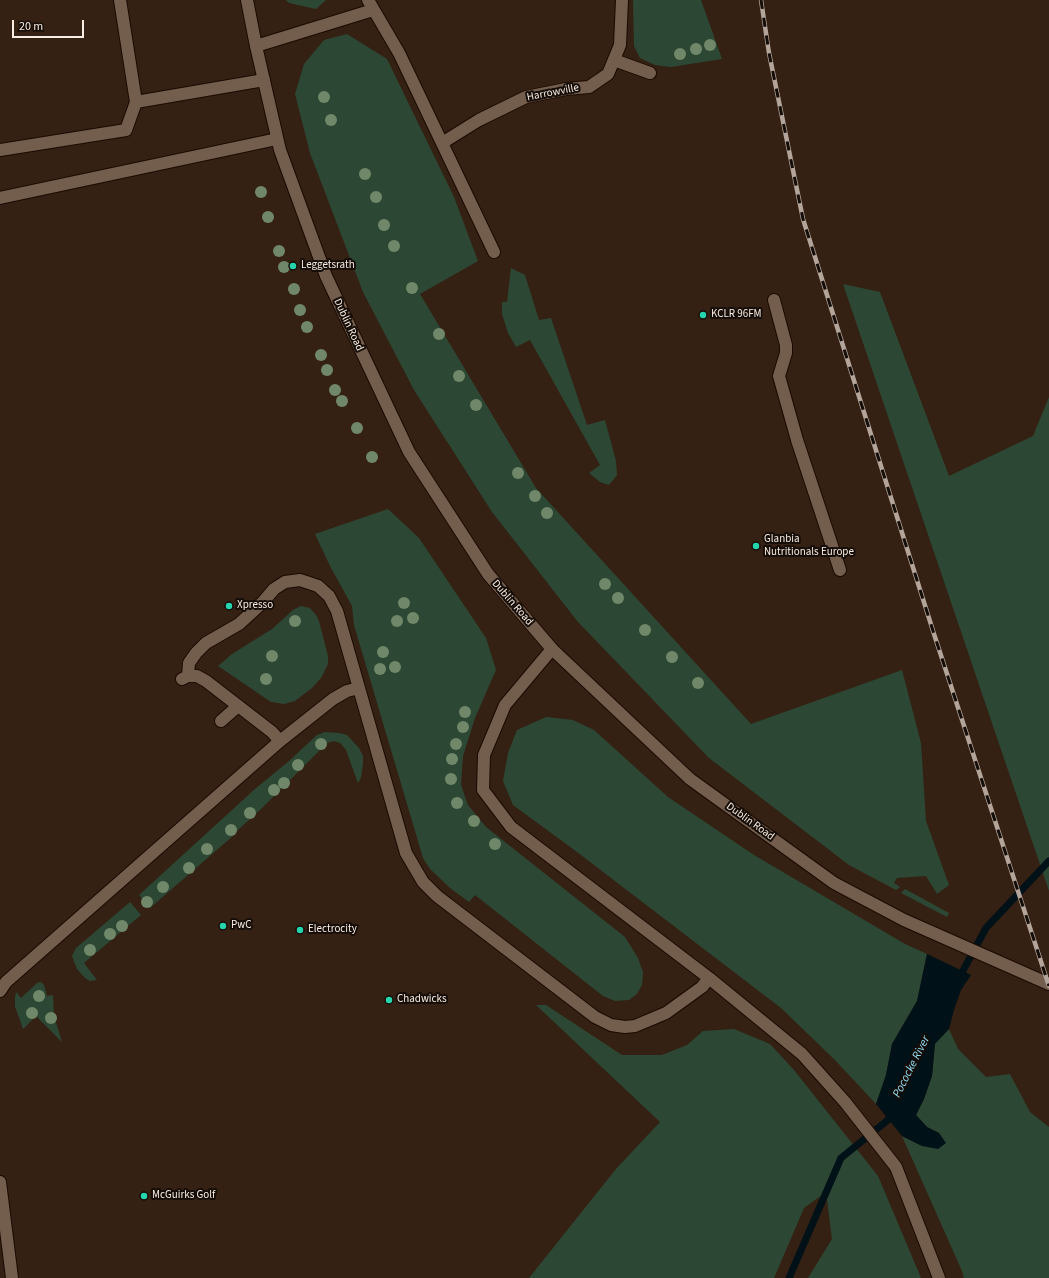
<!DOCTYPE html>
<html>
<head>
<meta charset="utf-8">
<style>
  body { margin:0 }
  #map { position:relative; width:1049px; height:1278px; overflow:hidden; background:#342113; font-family:"Source Sans 3",sans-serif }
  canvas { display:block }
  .scale { position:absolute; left:12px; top:20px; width:72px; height:18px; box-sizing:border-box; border:2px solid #f9ece3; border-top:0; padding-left:5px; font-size:12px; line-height:14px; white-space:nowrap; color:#f9ece3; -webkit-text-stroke:3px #150d07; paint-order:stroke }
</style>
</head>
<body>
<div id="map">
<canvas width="1049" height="1278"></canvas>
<div class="scale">20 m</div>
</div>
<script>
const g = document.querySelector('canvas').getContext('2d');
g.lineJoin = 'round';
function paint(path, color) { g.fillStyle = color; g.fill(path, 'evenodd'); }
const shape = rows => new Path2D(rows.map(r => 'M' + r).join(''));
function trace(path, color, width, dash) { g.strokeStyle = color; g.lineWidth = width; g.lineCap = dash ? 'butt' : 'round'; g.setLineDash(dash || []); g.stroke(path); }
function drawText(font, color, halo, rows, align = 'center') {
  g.font = font + ' "Source Sans 3",sans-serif'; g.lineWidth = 4; g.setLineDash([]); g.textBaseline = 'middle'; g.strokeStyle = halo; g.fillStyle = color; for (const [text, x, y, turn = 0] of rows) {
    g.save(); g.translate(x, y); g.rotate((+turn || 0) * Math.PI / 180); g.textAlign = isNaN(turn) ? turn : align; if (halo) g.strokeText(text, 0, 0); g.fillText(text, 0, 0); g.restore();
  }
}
const green = shape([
  [286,0,326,0,316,9,289,3],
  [633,0,701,0,722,59,671,67,655,65,640,58,634,46],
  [347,34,387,59,454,197,478,261,420,294,536,488,751,724,902,670,921,743,926,821,949,885,937,894,926,876,897,878,894,883,900,887,896,890,849,865,709,758,578,622,492,512,414,390,363,292,310,153,295,94,304,64,324,40],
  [511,268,525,275,539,320,551,318,587,425,605,420,616,461,617,475,609,485,600,482,589,473,600,465,530,340,516,347,508,333,502,314,502,302,507,302],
  [843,284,880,292,949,476,1033,436,1049,397,1049,891],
  [388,509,419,538,486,638,496,670,475,718,463,756,461,785,468,805,486,827,625,937,638,958,643,972,642,985,637,994,629,1000,615,1001,603,996,475,895,469,902,450,888,430,869,423,858,354,625,352,606,330,566,315,534],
  [301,606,310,608,316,615,319,621,328,656,328,664,321,678,312,688,295,701,284,704,271,702,218,666,232,654,272,629,293,610],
  [546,717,573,720,594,730,668,797,754,855,905,944,927,954,917,1001,892,1044,886,1075,876,1104,835,1060,781,1008,577,852,513,805,503,781,508,753,517,730],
  [325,732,339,733,347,735,359,748,363,756,363,764,361,778,358,783,346,750,340,743,334,741,327,743,260,810,239,829,234,835,150,908,139,895,255,789,289,761,317,735],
  [905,889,949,913,947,917,901,893],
  [130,902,141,915,84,963,97,980,90,981,85,978,77,969,72,956,76,948],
  [40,982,42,983,44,985,47,996,53,995,54,1016,62,1042,36,1016,23,1029,21,1023,15,1007,15,998,16,992,21,998,37,983],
  [536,1005,546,1005,622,1055,662,1055,687,1045,703,1031,734,1029,770,1044,794,1070,878,1176,921,1278,808,1278,832,1239,826,1192,804,1208,774,1278,529,1278,616,1169,660,1122],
  [949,1029,958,1049,986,1077,1010,1074,1030,1112,1049,1127,1049,1278,964,1278,962,1271,902,1136,922,1146,939,1133,927,1127,916,1115,924,1099,932,1076,935,1043]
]);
const water = shape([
  [927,954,971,975,961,990,954,1010,949,1029,935,1044,932,1076,924,1099,916,1115,927,1127,939,1133,946,1143,938,1149,922,1146,902,1136,876,1104,886,1075,892,1044,917,1001]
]);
const stream = shape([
  [959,978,986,928,1049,861],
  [789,1278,841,1158,888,1120,891,1110]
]);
const service = shape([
  [120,0,136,102],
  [0,150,126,130,136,102,264,80],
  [0,198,277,139],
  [774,300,786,345,786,353,779,376,797,440,840,570],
  [552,649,505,705,484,755,483,790,511,827,709,978,802,1054,845,1102,896,1167,939,1278],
  [188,676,189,663,196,653,206,643,239,624,263,602,274,589,285,582,300,580,318,586,329,596,337,611,406,853,423,882,437,896,595,1017,611,1025,625,1027,635,1026,666,1013,702,987,709,978],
  [182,679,188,676,197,676,206,681,272,732,280,741],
  [221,721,238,706],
  [0,991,6,982,280,741,333,699,347,691,359,688],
  [0,1182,12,1278]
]);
const minor = shape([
  [368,0,399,53,494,252],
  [256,46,373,10],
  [614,60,650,73],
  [442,143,479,120,526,97,566,89,589,87,608,74,620,45,622,0]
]);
const secondary = shape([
  [247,0,256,46,280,150,326,276,409,452,488,574,552,649,690,779,834,883,904,920,1049,984]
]);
const rail = shape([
  [761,0,769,53,803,219,934,634,1049,986]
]);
const trees = [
  [710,45],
  [696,49],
  [680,54],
  [324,97],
  [331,120],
  [365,174],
  [261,192],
  [376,197],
  [268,217],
  [384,225],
  [394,246],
  [279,251],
  [284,267],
  [412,288],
  [294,289],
  [300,310],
  [307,327],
  [439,334],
  [321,355],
  [327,370],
  [459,376],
  [335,390],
  [342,401],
  [476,405],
  [357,428],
  [372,457],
  [518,473],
  [535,496],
  [547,513],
  [605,584],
  [618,598],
  [404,603],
  [413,618],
  [295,621],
  [397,621],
  [645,630],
  [383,652],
  [272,656],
  [672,657],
  [395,667],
  [380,669],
  [266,679],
  [698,683],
  [465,712],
  [463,727],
  [321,744],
  [456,744],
  [452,759],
  [298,765],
  [451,779],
  [284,783],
  [274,790],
  [457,803],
  [250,813],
  [474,821],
  [231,830],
  [495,844],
  [207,849],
  [189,868],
  [163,887],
  [147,902],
  [122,926],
  [110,934],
  [90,950],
  [39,996],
  [32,1013],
  [51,1018]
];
const markers = [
  [293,266,4,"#25d5ae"],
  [703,315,4,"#25d5ae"],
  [756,546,4,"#25d5ae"],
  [229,606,4,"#25d5ae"],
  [223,926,4,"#25d5ae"],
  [300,930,4,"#25d5ae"],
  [389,1000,4,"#25d5ae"],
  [144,1196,4,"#25d5ae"]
];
const streetNames = [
  ["Harrowville",553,93,-11],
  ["Dublin Road",348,325,65],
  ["Dublin Road",512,603,49],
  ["Dublin Road",750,822,36]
];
const poiNames = [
  ["Leggetsrath",301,266],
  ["KCLR 96FM",711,315],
  ["Glanbia",764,540],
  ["Nutritionals Europe",764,553],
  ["Xpresso",237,606],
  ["PwC",231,926],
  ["Electrocity",308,930],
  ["Chadwicks",397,1000],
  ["McGuirks Golf",152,1196]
];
const waterNames = [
  ["Pococke River",912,1067,-63]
];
paint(green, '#2c4834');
paint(water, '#001118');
trace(stream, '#001118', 7);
trace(service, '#1a0a01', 14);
trace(minor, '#1a0a01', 14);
trace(secondary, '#1a0a01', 14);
trace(service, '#735d4d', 12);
trace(minor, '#735d4d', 12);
trace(secondary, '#735d4d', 12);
trace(rail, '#b4a59b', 4.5);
trace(rail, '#150d07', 3, [9]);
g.fillStyle = '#708869';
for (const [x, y] of trees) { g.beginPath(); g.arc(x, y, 6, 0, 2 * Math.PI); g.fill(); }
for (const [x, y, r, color] of markers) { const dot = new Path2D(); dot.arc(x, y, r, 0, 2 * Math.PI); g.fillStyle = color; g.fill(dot); trace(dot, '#150d07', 1.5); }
drawText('11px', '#f9ece3', '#150d07', streetNames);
drawText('11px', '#f9ece3', '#150d07', poiNames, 'left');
drawText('italic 12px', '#90def8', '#150d07', waterNames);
</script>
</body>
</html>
